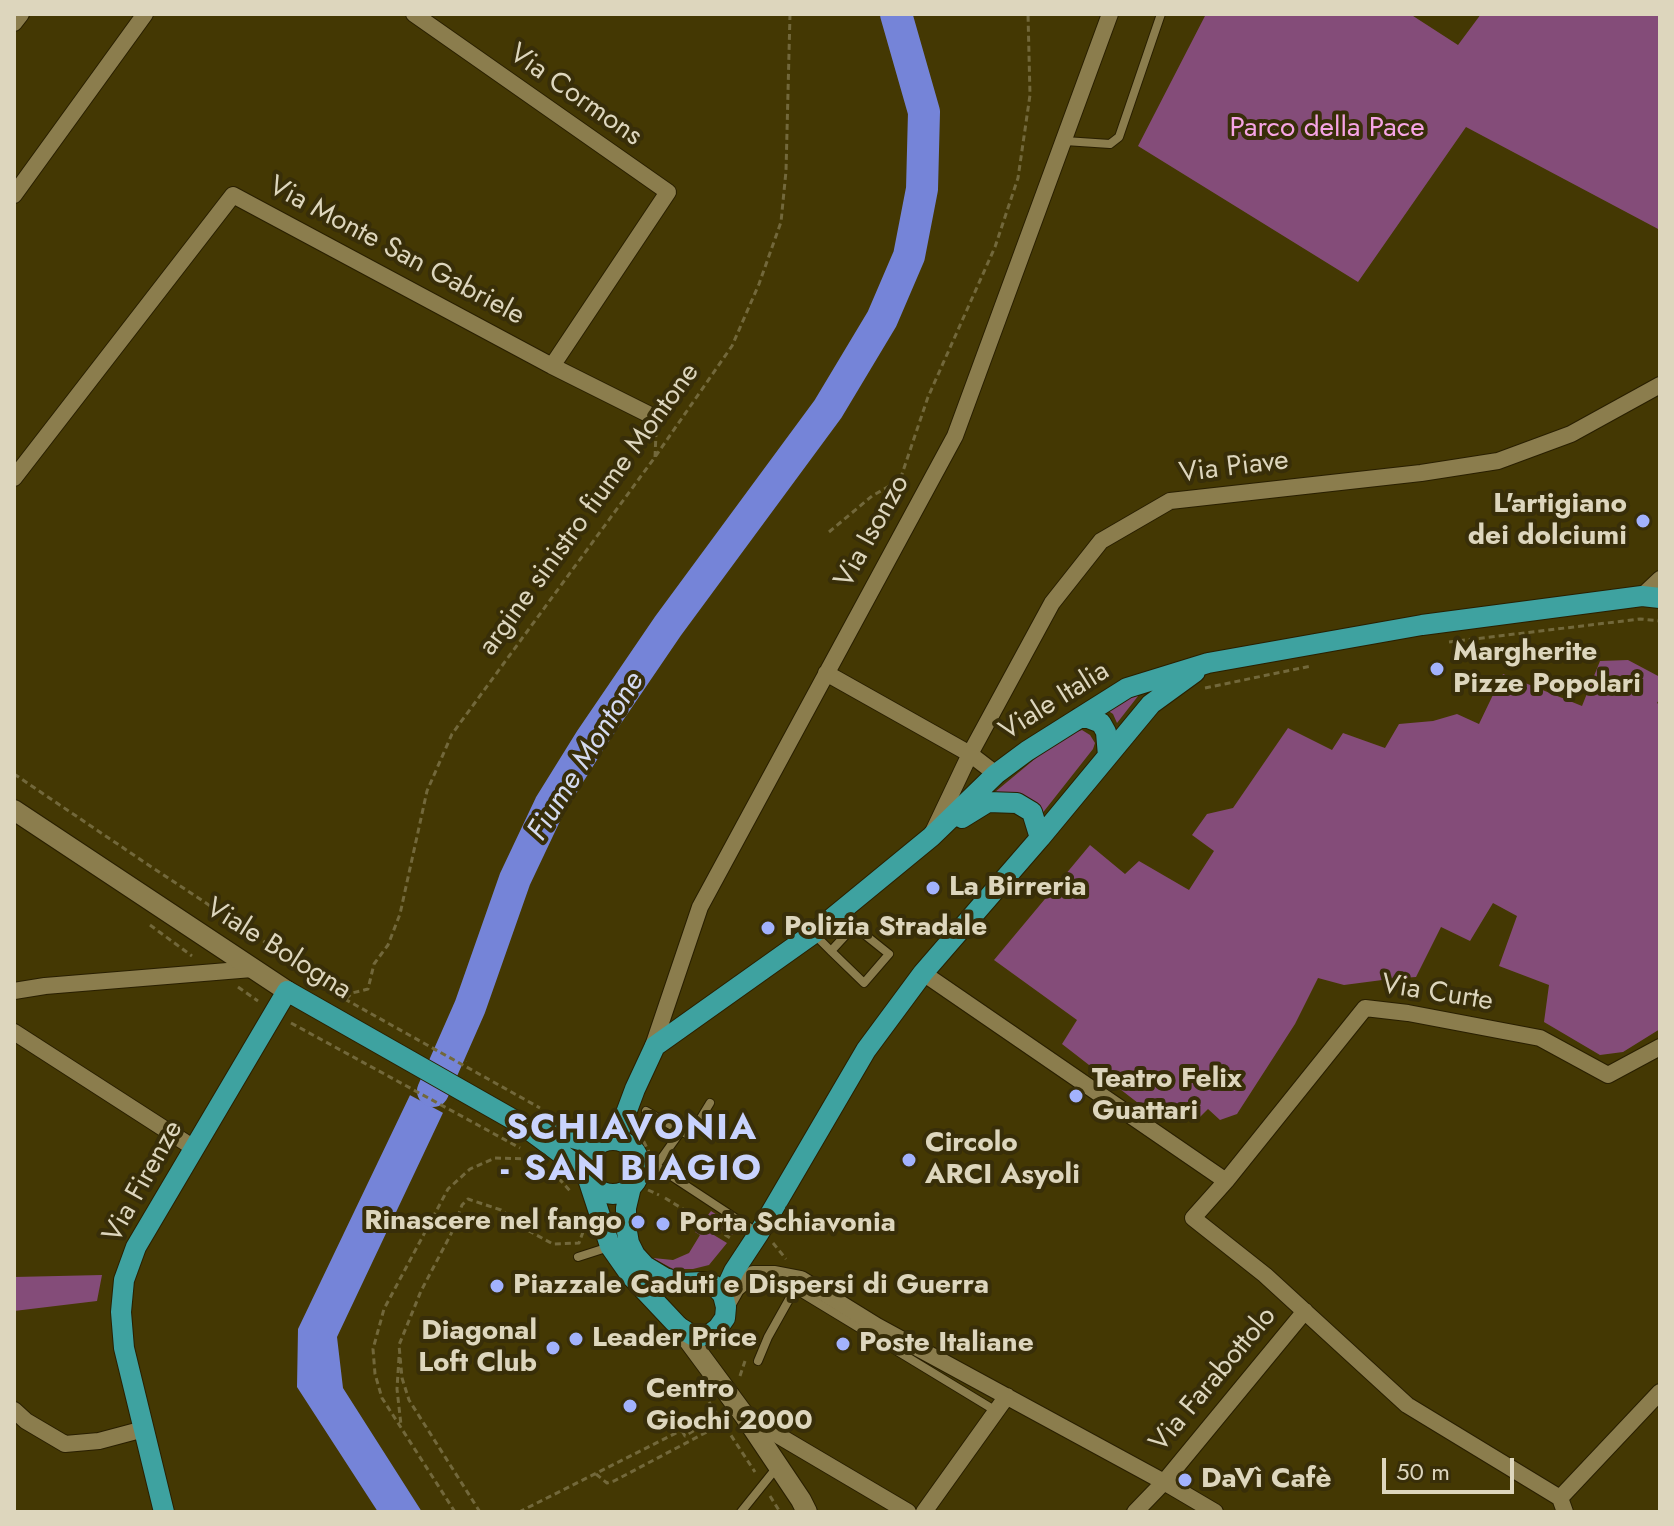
<!DOCTYPE html>
<html>
<head>
<meta charset="utf-8">
<style>
  body { margin:0 }
  #map { position:relative; width:1674px; height:1526px; overflow:hidden; background:#443803; font-family:Jost,sans-serif }
  canvas { display:block }
  .frame { position:absolute; inset:0; border:16px solid #ddd6bd; pointer-events:none }
  .scale { position:absolute; left:1382px; top:1458px; width:132px; height:36px; box-sizing:border-box; border:4px solid #ddd6bd; border-top:0; padding-left:10px; font-size:24px; line-height:28px; white-space:nowrap; color:#ddd6bd; -webkit-text-stroke:6px #382e09; paint-order:stroke }
</style>
</head>
<body>
<div id="map">
<canvas width="1674" height="1526"></canvas>
<div class="frame"></div>
<div class="scale">50 m</div>
</div>
<script>
const g = document.querySelector('canvas').getContext('2d');
g.lineJoin = 'round';
function paint(path, color) { g.fillStyle = color; g.fill(path, 'evenodd'); }
const shape = rows => new Path2D(rows.map(r => 'M' + r).join(''));
function trace(path, color, width, dash) { g.strokeStyle = color; g.lineWidth = width; g.lineCap = dash ? 'butt' : 'round'; g.setLineDash(dash || []); g.stroke(path); }
function drawText(font, color, halo, rows, align = 'center') {
  g.font = font + ' Jost,sans-serif'; g.lineWidth = 8; g.setLineDash([]); g.textBaseline = 'middle'; g.strokeStyle = halo; g.fillStyle = color; for (const [text, x, y, turn = 0] of rows) {
    g.save(); g.translate(x, y); g.rotate((+turn || 0) * Math.PI / 180); g.textAlign = isNaN(turn) ? turn : align; if (halo) g.strokeText(text, 0, 0); g.fillText(text, 0, 0); g.restore();
  }
}
const green = shape([
  [1206,14,1410,14,1458,45,1481,14,1660,14,1660,230,1466,127,1358,282,1138,146],
  [1628,660,1660,677,1660,698,1657,703,1660,705,1660,1029,1623,1052,1600,1055,1544,1022,1549,985,1499,966,1517,916,1493,903,1470,941,1441,927,1416,977,1390,979,1344,985,1318,978,1295,1024,1237,1114,1220,1120,1208,1109,1200,1117,1182,1103,1174,1112,1158,1100,1147,1110,1062,1044,1077,1020,994,960,1090,845,1125,874,1139,861,1189,890,1214,851,1192,835,1207,814,1233,808,1288,728,1332,750,1343,733,1385,748,1399,724,1433,721,1457,714,1479,724,1503,674,1582,706,1600,661],
  [1142,691,1117,723,1113,714,1107,710],
  [1082,730,1090,735,1095,743,1093,749,1041,815,1022,798,1011,792,998,793,989,797,1048,748,1068,735],
  [711,1211,737,1228,732,1235,705,1219],
  [699,1226,727,1243,709,1265,693,1269,673,1269,653,1258,673,1260,689,1253,700,1235,695,1232],
  [102,1275,97,1301,14,1311,14,1277]
]);
const water = shape([
  [434,1045,467,1062,337,1337,343,1388,422,1512,378,1512,297,1387,298,1329]
]);
const pier = shape([
  [431,1042,471,1064,447,1115,406,1093]
]);
const river = shape([
  [433,1091,470,1007,515,879,550,805,591,739,668,626,828,409,882,319,909,256,922,189,924,112,896,14]
]);
const path = shape([
  [655,457,656,433],
  [829,532,872,496,900,480,928,397,995,247,1018,178,1030,95,1028,14],
  [1449,642,1640,619,1660,621],
  [1205,688,1311,666],
  [14,774,147,864,292,960,334,993,540,1108],
  [150,925,192,956],
  [238,987,258,1001],
  [346,999,352,993,368,989,374,964,388,945,400,914,427,791,452,734,655,457,732,346,759,284,781,222,786,171,790,14],
  [291,1023,520,1148],
  [636,1135,643,1140,650,1154],
  [552,1171,571,1192],
  [648,1190,659,1195],
  [665,1198,732,1239],
  [773,1243,786,1259],
  [399,1357,397,1389,401,1425],
  [740,1376,745,1361],
  [709,1402,755,1472],
  [682,1431,685,1436,718,1416],
  [596,1474,607,1483,614,1481,722,1424],
  [770,1496,780,1512],
  [455,1512,382,1398,375,1374,373,1349,384,1309,448,1189,470,1169,495,1158,535,1159],
  [480,1512,409,1400,402,1378,399,1345,421,1291,452,1232,462,1205,468,1199,501,1210,529,1231,553,1244,579,1243,583,1232,582,1226],
  [519,1512,706,1418]
]);
const service = shape([
  [1065,141,1110,144,1119,137,1161,14],
  [814,934,831,951,864,983,889,954,854,926,831,951],
  [646,1111,681,1131,656,1166],
  [681,1131,690,1136,710,1103],
  [640,1166,656,1166,758,1233],
  [578,1257,609,1247],
  [795,1289,996,1411],
  [758,1361,768,1337,796,1287],
  [741,1512,778,1466]
]);
const minor = shape([
  [14,23,21,14],
  [14,195,145,14],
  [552,366,656,418],
  [14,478,233,195,552,366,668,192,414,14],
  [1642,596,1660,579],
  [826,673,970,754,996,774],
  [933,832,970,754,1052,603,1101,541,1170,501,1421,473,1498,461,1571,434,1660,385],
  [923,973,1226,1181],
  [14,991,45,986,252,969],
  [14,1032,194,1148],
  [651,1052,700,907,955,436,1110,14],
  [727,1305,736,1289,753,1274,775,1274,801,1279,877,1326,1164,1482,1215,1512],
  [14,1410,26,1421,65,1444,99,1441,144,1429],
  [747,1417,908,1512],
  [1560,1498,1660,1392],
  [924,1512,1007,1396],
  [1135,1512,1164,1482,1305,1311],
  [1565,1512,1560,1498,1407,1405,1265,1275,1193,1218,1226,1181,1365,1008,1408,1013,1540,1038,1608,1075,1660,1047]
]);
const secondary = shape([
  [14,810,287,991],
  [679,1327,744,1415,801,1500,807,1512]
]);
const primary = shape([
  [1079,718,1088,718,1101,723,1106,732,1108,756],
  [962,818,988,802,1017,803,1032,812,1040,838],
  [537,1128,580,1140,605,1141],
  [616,1140,635,1089,655,1046,814,933,931,837,996,774,1027,751,1127,688,1208,663,1422,625,1642,596,1660,598],
  '586 1167a27 27 0 1 1 54 0a27 27 0 1 1-54 0Z',
  [588,1179,610,1246,631,1276,679,1327,692,1335,701,1336,710,1334,718,1328,725,1318,726,1307,723,1295,715,1286,703,1282,682,1283,665,1278,645,1266,635,1255,629,1243,626,1226,626,1208,631,1187],
  [723,1295,734,1271,759,1233,866,1050,923,973,1040,838,1151,704,1195,672],
  [164,1512,124,1348,121,1312,124,1280,136,1247,287,991,521,1124,586,1172]
]);
const markers = [
  [1643,521,8,"#a2b2fd"],
  [1437,669,8,"#a2b2fd"],
  [933,888,8,"#a2b2fd"],
  [768,928,8,"#a2b2fd"],
  [1076,1096,8,"#a2b2fd"],
  [909,1160,8,"#a2b2fd"],
  [638,1222,8,"#a2b2fd"],
  [663,1224,8,"#a2b2fd"],
  [497,1286,8,"#a2b2fd"],
  [576,1339,8,"#a2b2fd"],
  [843,1344,8,"#a2b2fd"],
  [553,1348,8,"#a2b2fd"],
  [630,1406,8,"#a2b2fd"],
  [1185,1480,8,"#a2b2fd"]
];
const streetNames = [
  ["Via Cormons",575,96,35],
  ["Via Monte San Gabriele",396,252,28],
  ["Via Piave",1234,468,-7],
  ["argine sinistro fiume Montone",590,510,-54],
  ["Via Isonzo",873,532,-61],
  ["Viale Italia",1055,702,-32],
  ["Viale Bologna",278,950,32],
  ["Via Curte",1437,994,9],
  ["Via Firenze",144,1182,-61],
  ["Via Farabottolo",1214,1380,-50]
];
const parkNames = [
  ["Parco della Pace",1327,129]
];
const poiNames = [
  ["L'artigiano",1627,505,"right"],
  ["dei dolciumi",1627,537,"right"],
  ["Margherite",1453,653],
  ["Pizze Popolari",1453,685],
  ["La Birreria",949,888],
  ["Polizia Stradale",784,928],
  ["Teatro Felix",1092,1080],
  ["Guattari",1092,1112],
  ["Circolo",925,1144],
  ["ARCI Asyoli",925,1176],
  ["Rinascere nel fango",622,1222,"right"],
  ["Porta Schiavonia",679,1224],
  ["Piazzale Caduti e Dispersi di Guerra",513,1286],
  ["Diagonal",537,1332,"right"],
  ["Loft Club",537,1364,"right"],
  ["Leader Price",592,1339],
  ["Poste Italiane",859,1344],
  ["Centro",646,1390],
  ["Giochi 2000",646,1422],
  ["DaVì Cafè",1201,1480]
];
const waterNames = [
  ["Fiume Montone",587,757,-58]
];
const districtNames = [
  ["SCHIAVONIA",632,1130],
  ["- SAN BIAGIO",632,1171]
];
paint(green, '#844c79');
paint(water, '#7584d8');
paint(pier, '#443803');
trace(river, '#7584d8', 32);
trace(service, '#291f00', 10);
trace(minor, '#291f00', 18);
trace(secondary, '#291f00', 22);
trace(primary, '#291f00', 22);
trace(path, '#72683b', 3, [6, 4]);
trace(service, '#8b7d4d', 8);
trace(minor, '#8b7d4d', 16);
trace(secondary, '#8b7d4d', 20);
trace(primary, '#3ea2a0', 20);
for (const [x, y, r, color] of markers) { const dot = new Path2D(); dot.arc(x, y, r, 0, 2 * Math.PI); g.fillStyle = color; g.fill(dot); trace(dot, '#382e09', 3); }
drawText('28px', '#ddd6bd', '#382e09', streetNames);
drawText('28px', '#f6a4e4', '#382e09', parkNames);
drawText('bold 28px', '#ddd6bd', '#382e09', poiNames, 'left');
drawText('italic 30px', '#d4daf0', '#382e09', waterNames);
g.letterSpacing = '2px';
drawText('bold 36px', '#c9d3fe', '#382e09', districtNames);
g.letterSpacing = '0px';
</script>
</body>
</html>
